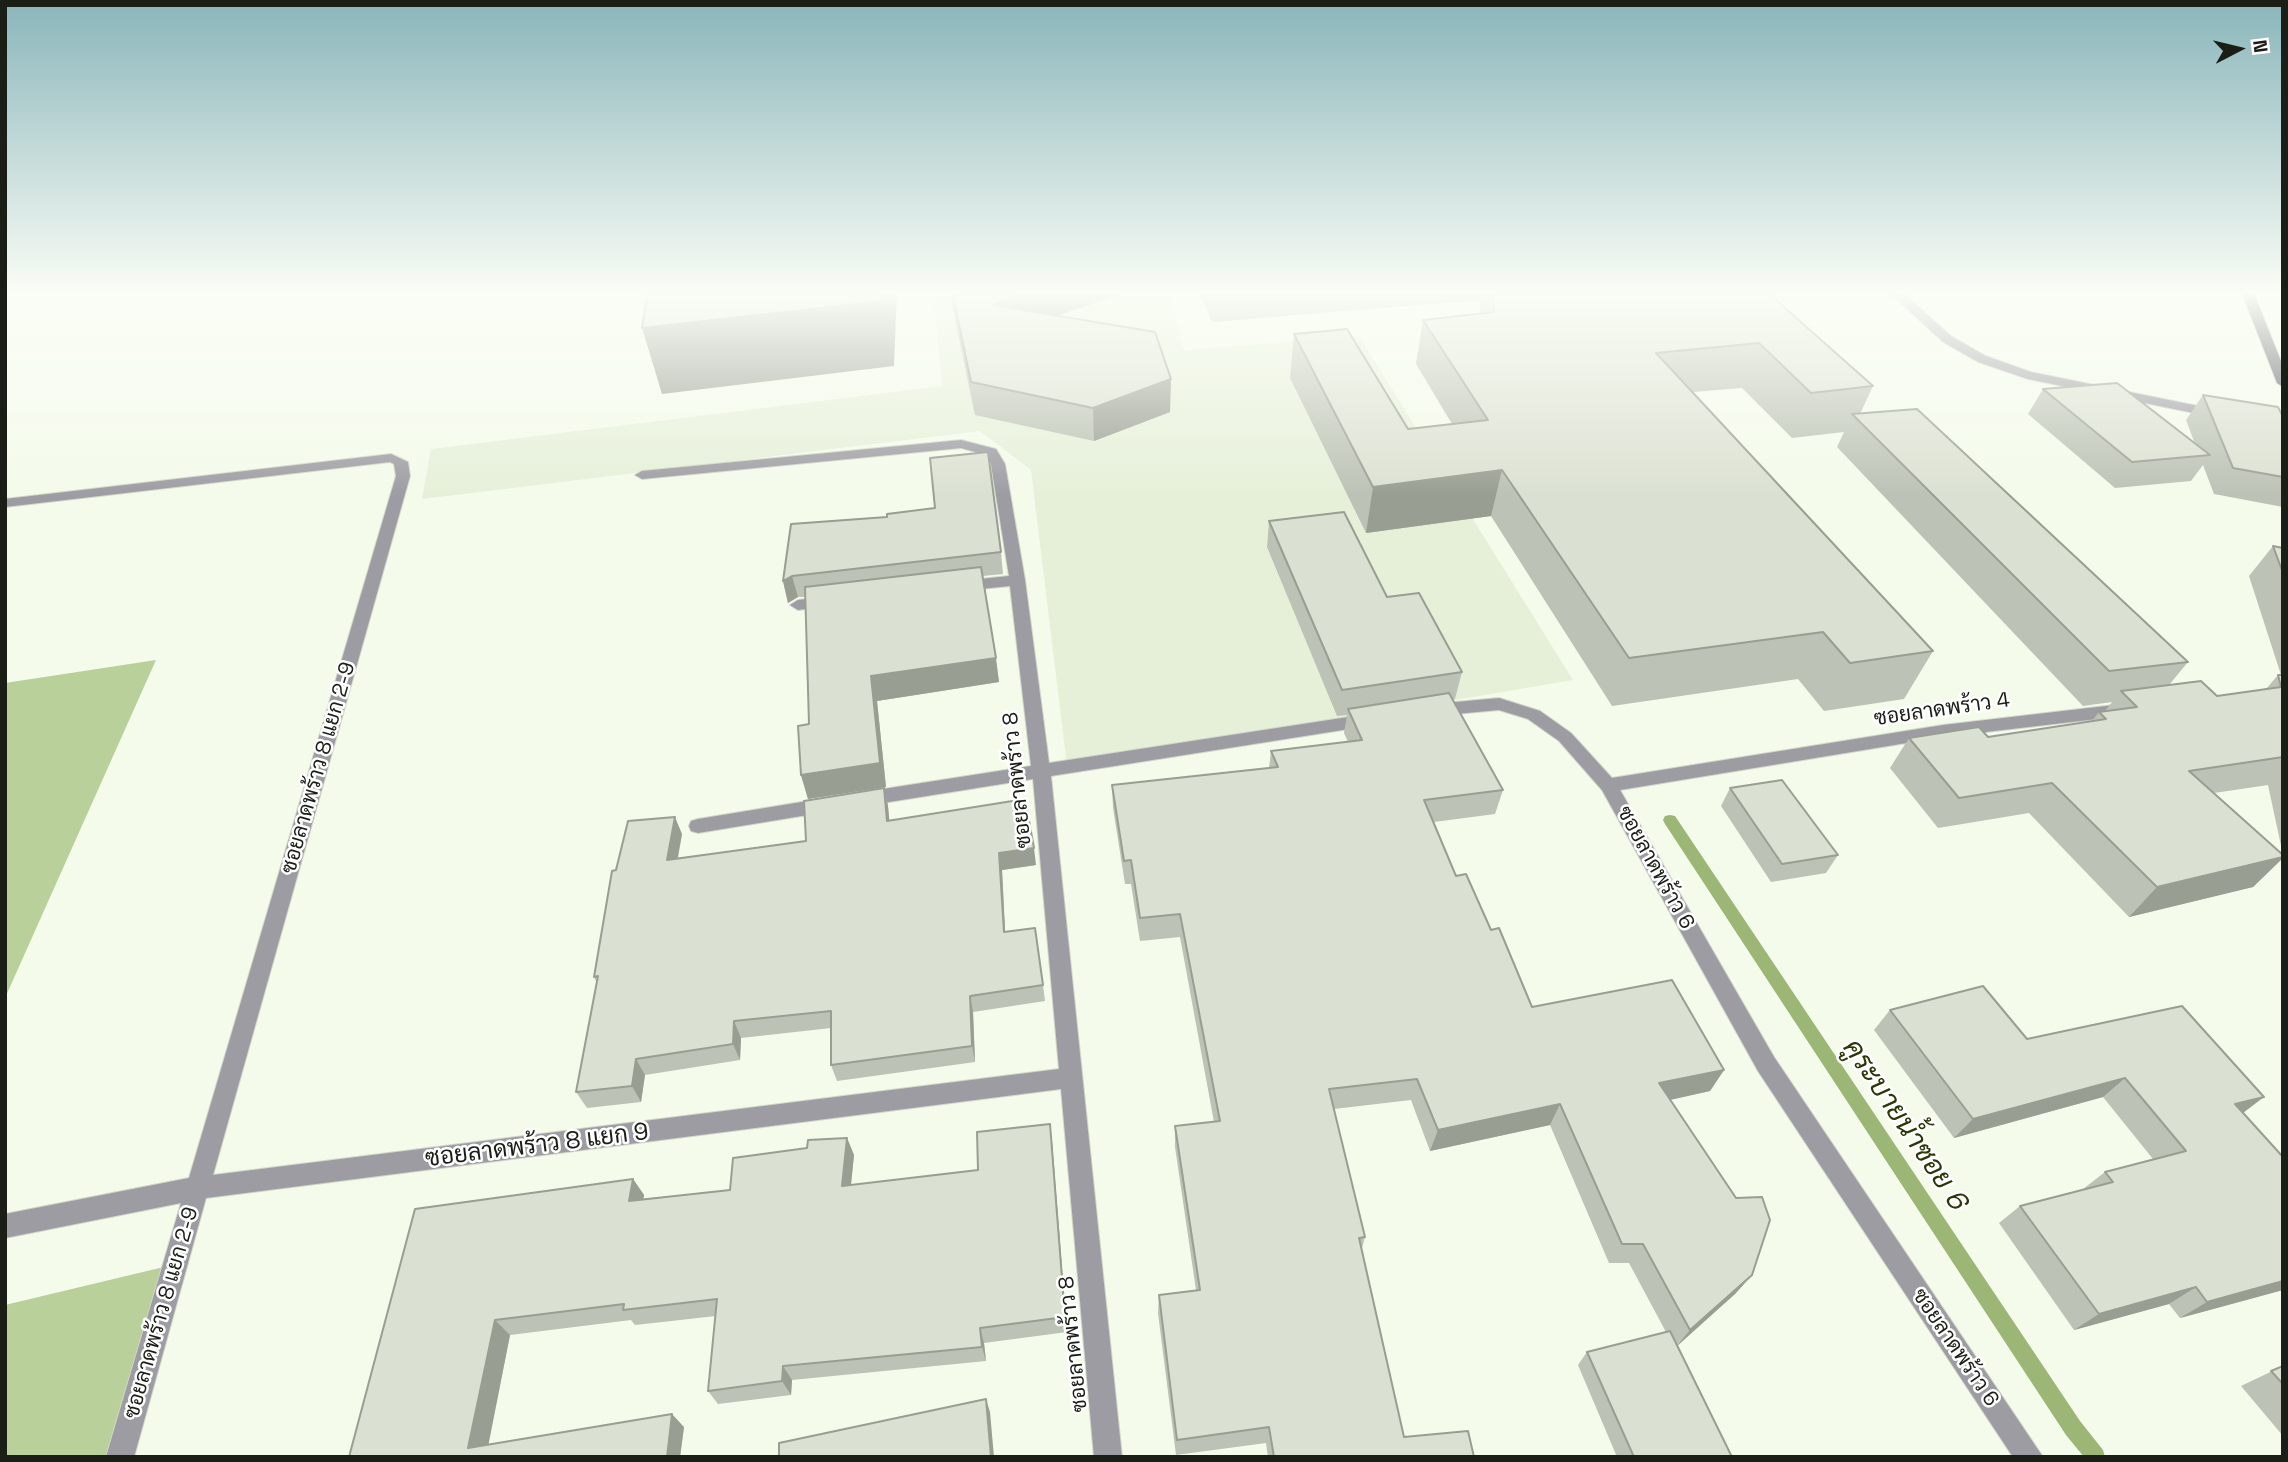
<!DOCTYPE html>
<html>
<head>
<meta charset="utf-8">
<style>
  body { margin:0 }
  #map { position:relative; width:2288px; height:1462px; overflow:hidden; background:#f4fbeb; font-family:"Space Grotesk",sans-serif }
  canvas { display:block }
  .frame { position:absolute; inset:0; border:7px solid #1b1d17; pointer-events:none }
  .north { position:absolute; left:2204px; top:14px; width:70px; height:70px; -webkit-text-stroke:5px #fff; paint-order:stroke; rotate:83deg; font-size:19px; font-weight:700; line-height:28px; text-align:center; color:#1b1d17 }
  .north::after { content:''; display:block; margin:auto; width:24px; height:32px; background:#1b1d17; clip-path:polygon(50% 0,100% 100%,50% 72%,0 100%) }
</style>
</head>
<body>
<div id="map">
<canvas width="2288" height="1462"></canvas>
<div class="frame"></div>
<div class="north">N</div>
</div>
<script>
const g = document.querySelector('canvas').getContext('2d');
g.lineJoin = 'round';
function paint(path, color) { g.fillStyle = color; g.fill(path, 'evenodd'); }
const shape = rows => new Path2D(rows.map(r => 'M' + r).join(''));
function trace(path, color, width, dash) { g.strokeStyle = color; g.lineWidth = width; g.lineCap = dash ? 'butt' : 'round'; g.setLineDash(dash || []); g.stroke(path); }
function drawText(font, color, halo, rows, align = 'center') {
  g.font = font + ' "Space Grotesk",Sarabun,sans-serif'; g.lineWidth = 5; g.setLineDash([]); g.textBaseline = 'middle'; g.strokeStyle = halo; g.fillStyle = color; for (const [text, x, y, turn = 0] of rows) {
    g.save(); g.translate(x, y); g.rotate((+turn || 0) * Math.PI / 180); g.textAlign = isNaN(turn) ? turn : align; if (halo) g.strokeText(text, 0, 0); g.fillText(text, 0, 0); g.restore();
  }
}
const built = shape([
  [933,291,1169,291,1184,350,1359,336,1573,680,1067,766,1031,470,980,431,422,499,431,449,942,386]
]);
const green = shape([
  [156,660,5,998,5,683],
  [172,1265,110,1457,5,1457,5,1305]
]);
const stream = shape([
  [1670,815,1675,816,2080,1421,2103,1450,2105,1457,2084,1457,2066,1435,1665,824,1663,820,1665,816,1670,815]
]);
const minor = shape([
  [1888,291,1901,291,1951,336,1986,356,2031,372,2218,410,2225,414,2218,418,2028,379,1978,362,1943,342,1888,291],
  [961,440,996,449,1005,464,1025,580,1049,763,1368,714,1377,720,1368,726,1051,776,1122,1457,1094,1457,1061,1089,206,1198,134,1457,106,1457,181,1203,5,1238,5,1214,189,1178,396,476,394,464,390,462,5,507,5,499,391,454,408,462,410,476,213,1175,1059,1069,1033,779,864,806,857,804,855,799,857,794,864,792,1031,766,1010,586,961,591,953,586,961,581,1009,576,991,464,986,455,961,448,642,479,635,475,642,471,961,440],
  [829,596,837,601,835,605,798,610,790,605,798,600,829,596],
  [1499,698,1540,711,1571,733,1612,778,1943,725,2123,704,2129,706,2132,710,2123,716,1943,737,1620,790,1774,1057,2043,1457,2013,1457,1758,1071,1602,790,1559,741,1528,719,1499,710,1434,716,1425,710,1434,704,1499,698],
  [826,798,833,800,835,805,833,810,826,812,698,833,691,831,689,826,691,821,698,819,826,798]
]);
const primary = shape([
  [2241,291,2253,291,2283,366,2283,387,2277,383,2241,291]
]);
const wall = shape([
  [949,291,1128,291,1057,316,1170,412,1094,441,975,415],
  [1199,291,1766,291,1873,386,1860,414,2188,662,2169,685,2217,696,2266,689,2278,675,2281,675,2249,576,2273,546,2283,548,2283,858,2253,887,2129,917,2029,813,1938,828,1890,768,1909,738,1988,737,2092,721,2099,712,2105,711,2112,702,2083,706,1837,447,1844,432,1792,438,1742,388,1693,392,1933,651,1904,699,1824,711,1798,679,1612,706,1491,516,1366,533,1290,378,1294,334,1408,429,1452,424,1416,364,1423,320,1481,314,1479,300,1212,322],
  [2268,785,2283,855,2214,793],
  [2085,291,2110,291,2108,295],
  [2043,389,2195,444,2186,420,2203,395,2283,417,2283,507,2214,494,2203,465,2191,481,2115,488,2028,414],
  [1269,521,1387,597,1462,672,1455,699,1452,699,1503,790,1495,814,1434,822,1456,876,1491,930,1532,1007,1724,1070,1710,1091,1670,1100,1752,1275,1735,1294,1677,1345,1732,1457,1617,1457,1578,1365,1587,1352,1666,1332,1629,1263,1609,1263,1550,1125,1430,1151,1411,1100,1334,1109,1365,1237,1362,1248,1404,1437,1474,1457,1268,1457,1266,1443,1176,1455,1158,1313,1159,1295,1196,1290,1175,1147,1175,1126,1214,1122,1180,937,1140,941,1131,884,1125,884,1113,808,1112,785,1269,768,1271,751,1348,742,1344,733,1347,715,1337,716,1267,547],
  [791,524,1001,552,1003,574,983,576,999,682,877,701,886,787,808,799,801,775,809,724,806,597,798,597,788,603,783,581],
  [884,788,888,806,889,820,1036,865,1002,870,1005,932,1043,985,1045,1001,973,1012,975,1062,837,1081,831,1065,831,1028,741,1038,740,1060,645,1075,641,1102,587,1108,576,1092,597,983,594,977,616,870,682,834,678,858,806,841],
  [1730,788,1838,855,1826,873,1771,882,1721,806],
  [1890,1010,2027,1039,2243,1113,2283,1290,2180,1318,2169,1304,2074,1330,1999,1223,2020,1206,2083,1189,2105,1172,2153,1159,2103,1097,1954,1138,1874,1030],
  [847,1138,854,1155,851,1185,978,1170,1052,1141,1067,1332,984,1343,986,1361,792,1380,791,1395,718,1404,708,1391,716,1316,635,1325,631,1320,510,1335,488,1445,684,1427,680,1457,349,1457,633,1179,644,1195,643,1199,730,1190],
  [2283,1366,2283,1436,2241,1386]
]);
const shadedWall = shape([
  [884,291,897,291,894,366,662,394,642,328],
  [1036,291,1128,291,1128,292,996,336,993,305],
  [1171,379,1170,412,1094,441,1093,408],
  [1502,470,1491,516,1366,533,1373,487],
  [792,576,798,597,788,603,783,581],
  [996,658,999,682,877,701,886,787,808,799,801,775,871,676],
  [884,788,888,806,891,838,887,821],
  [675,817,682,834,674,877,667,860],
  [1034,848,1036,865,1002,870,1006,949,1004,932,999,853],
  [2283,857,2283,858,2253,887,2129,917,2157,887],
  [970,996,973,1012,975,1062,972,1046],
  [734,1021,741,1038,740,1060,733,1044],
  [636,1059,645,1075,641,1102,632,1086],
  [1724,1070,1710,1091,1647,1105,1659,1083],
  [2125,1078,2103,1097,1954,1138,1973,1119],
  [2264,1097,2239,1116,2235,1104],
  [1560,1104,1550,1125,1430,1151,1438,1130],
  [1050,1124,1052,1141,1067,1332,1065,1317],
  [847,1138,854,1155,849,1203,842,1186],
  [633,1179,644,1195,641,1217,629,1201],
  [1752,1275,1735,1294,1675,1348,1690,1330],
  [2283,1281,2283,1290,2180,1318,2207,1302],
  [2196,1287,2169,1304,2074,1330,2099,1314],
  [495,1320,510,1335,486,1457,468,1448],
  [980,1328,984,1343,986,1361,982,1347],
  [783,1366,792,1380,791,1395,782,1381],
  [986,1399,990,1412,994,1457,991,1457],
  [672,1414,684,1427,680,1457,667,1457]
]);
const building = shape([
  [648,291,884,291,883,301,642,328,648,291],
  [952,291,1036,291,993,305,1155,332,1171,379,1093,408,971,382,952,291],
  [1492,291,1766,291,1873,386,1811,393,1759,343,1656,353,1933,651,1850,663,1823,632,1629,658,1502,470,1373,487,1294,334,1347,329,1408,429,1488,420,1423,320,1494,312,1492,291],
  [2117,383,2210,455,2132,462,2043,389,2117,383],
  [2203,395,2278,407,2283,417,2283,477,2233,468,2203,395],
  [1917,409,2188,662,2109,671,1852,414,1917,409],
  [988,452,1001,552,792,576,783,581,791,524,887,517,887,514,935,508,930,458,988,452],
  [1344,512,1387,597,1419,593,1462,672,1342,690,1269,521,1344,512],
  [2273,546,2283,548,2283,573,2273,546],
  [981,567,996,658,871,676,880,763,801,775,798,726,809,724,805,587,981,567],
  [2278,675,2283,675,2283,757,2189,771,2283,855,2283,857,2157,887,2052,783,1959,798,1909,738,1979,727,1988,737,2106,719,2099,712,2137,707,2121,691,2201,681,2217,696,2281,687,2278,675],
  [1449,693,1503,790,1424,800,1456,876,1466,874,1491,930,1499,928,1532,1007,1672,980,1724,1070,1659,1083,1736,1198,1762,1197,1770,1220,1752,1275,1690,1330,1643,1244,1622,1244,1560,1104,1438,1130,1417,1079,1329,1089,1365,1237,1359,1238,1404,1437,1468,1431,1474,1457,1274,1457,1269,1427,1177,1440,1159,1295,1200,1290,1175,1126,1220,1121,1180,914,1140,918,1131,860,1124,861,1112,785,1278,767,1271,751,1362,740,1348,709,1449,693],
  [1782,780,1838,855,1782,864,1730,788,1782,780],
  [884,788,887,821,1025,799,1034,848,999,853,1004,932,1035,928,1043,985,970,996,972,1046,831,1065,831,1011,734,1021,733,1044,636,1059,632,1086,576,1092,598,976,594,977,612,871,616,870,628,821,675,817,667,860,806,841,804,801,884,788],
  [1983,986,2027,1039,2182,1006,2264,1097,2235,1104,2283,1157,2283,1281,2207,1302,2196,1287,2099,1314,2020,1206,2113,1182,2105,1172,2186,1151,2125,1078,1973,1119,1890,1010,1983,986],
  [1050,1124,1065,1317,980,1328,982,1347,783,1366,782,1381,708,1391,717,1299,623,1310,624,1304,495,1320,468,1448,672,1414,667,1457,349,1457,415,1209,633,1179,629,1201,730,1190,733,1158,807,1148,808,1140,847,1138,842,1186,978,1170,977,1132,1050,1124],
  [1670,1331,1732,1457,1634,1457,1587,1352,1670,1331],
  [2283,1366,2283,1384,2271,1371,2283,1366],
  [986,1399,991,1457,779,1457,779,1443,986,1399]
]);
const streetNames = [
  ["ซอยลาดพร้าว 4",1942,710,-8],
  ["ซอยลาดพร้าว 8 แยก 2-9",319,768,-74],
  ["ซอยลาดพร้าว 8",1018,780,-96],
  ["ซอยลาดพร้าว 6",1655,868,61],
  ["ซอยลาดพร้าว 8 แยก 2-9",162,1313,-74],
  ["ซอยลาดพร้าว 8",1074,1344,-96],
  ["ซอยลาดพร้าว 6",1955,1348,56]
];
const nearStreetnames = [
  ["ซอยลาดพร้าว 8 แยก 9",537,1146,-7]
];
const nearWaternames = [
  ["คูระบายน้ำซอย 6",1904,1125,56]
];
paint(built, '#e6f0d9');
paint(green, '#bad09a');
paint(stream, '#9cb675');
trace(minor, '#d1d7c9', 2);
trace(primary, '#d1d7c9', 2);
paint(minor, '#9d9ca3');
paint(primary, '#53525e');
paint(wall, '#bcc2b5');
paint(shadedWall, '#999e93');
paint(building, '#dbe1d2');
trace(building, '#999e93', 2);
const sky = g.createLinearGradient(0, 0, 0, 496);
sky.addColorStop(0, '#89b5ba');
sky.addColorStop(0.59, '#fafdf6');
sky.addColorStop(1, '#fafdf600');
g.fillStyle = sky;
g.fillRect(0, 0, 2288, 496);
drawText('21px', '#1b1d17', '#fff', streetNames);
drawText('24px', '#1b1d17', '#fff', nearStreetnames);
drawText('italic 28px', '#283806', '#fff', nearWaternames);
</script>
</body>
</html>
